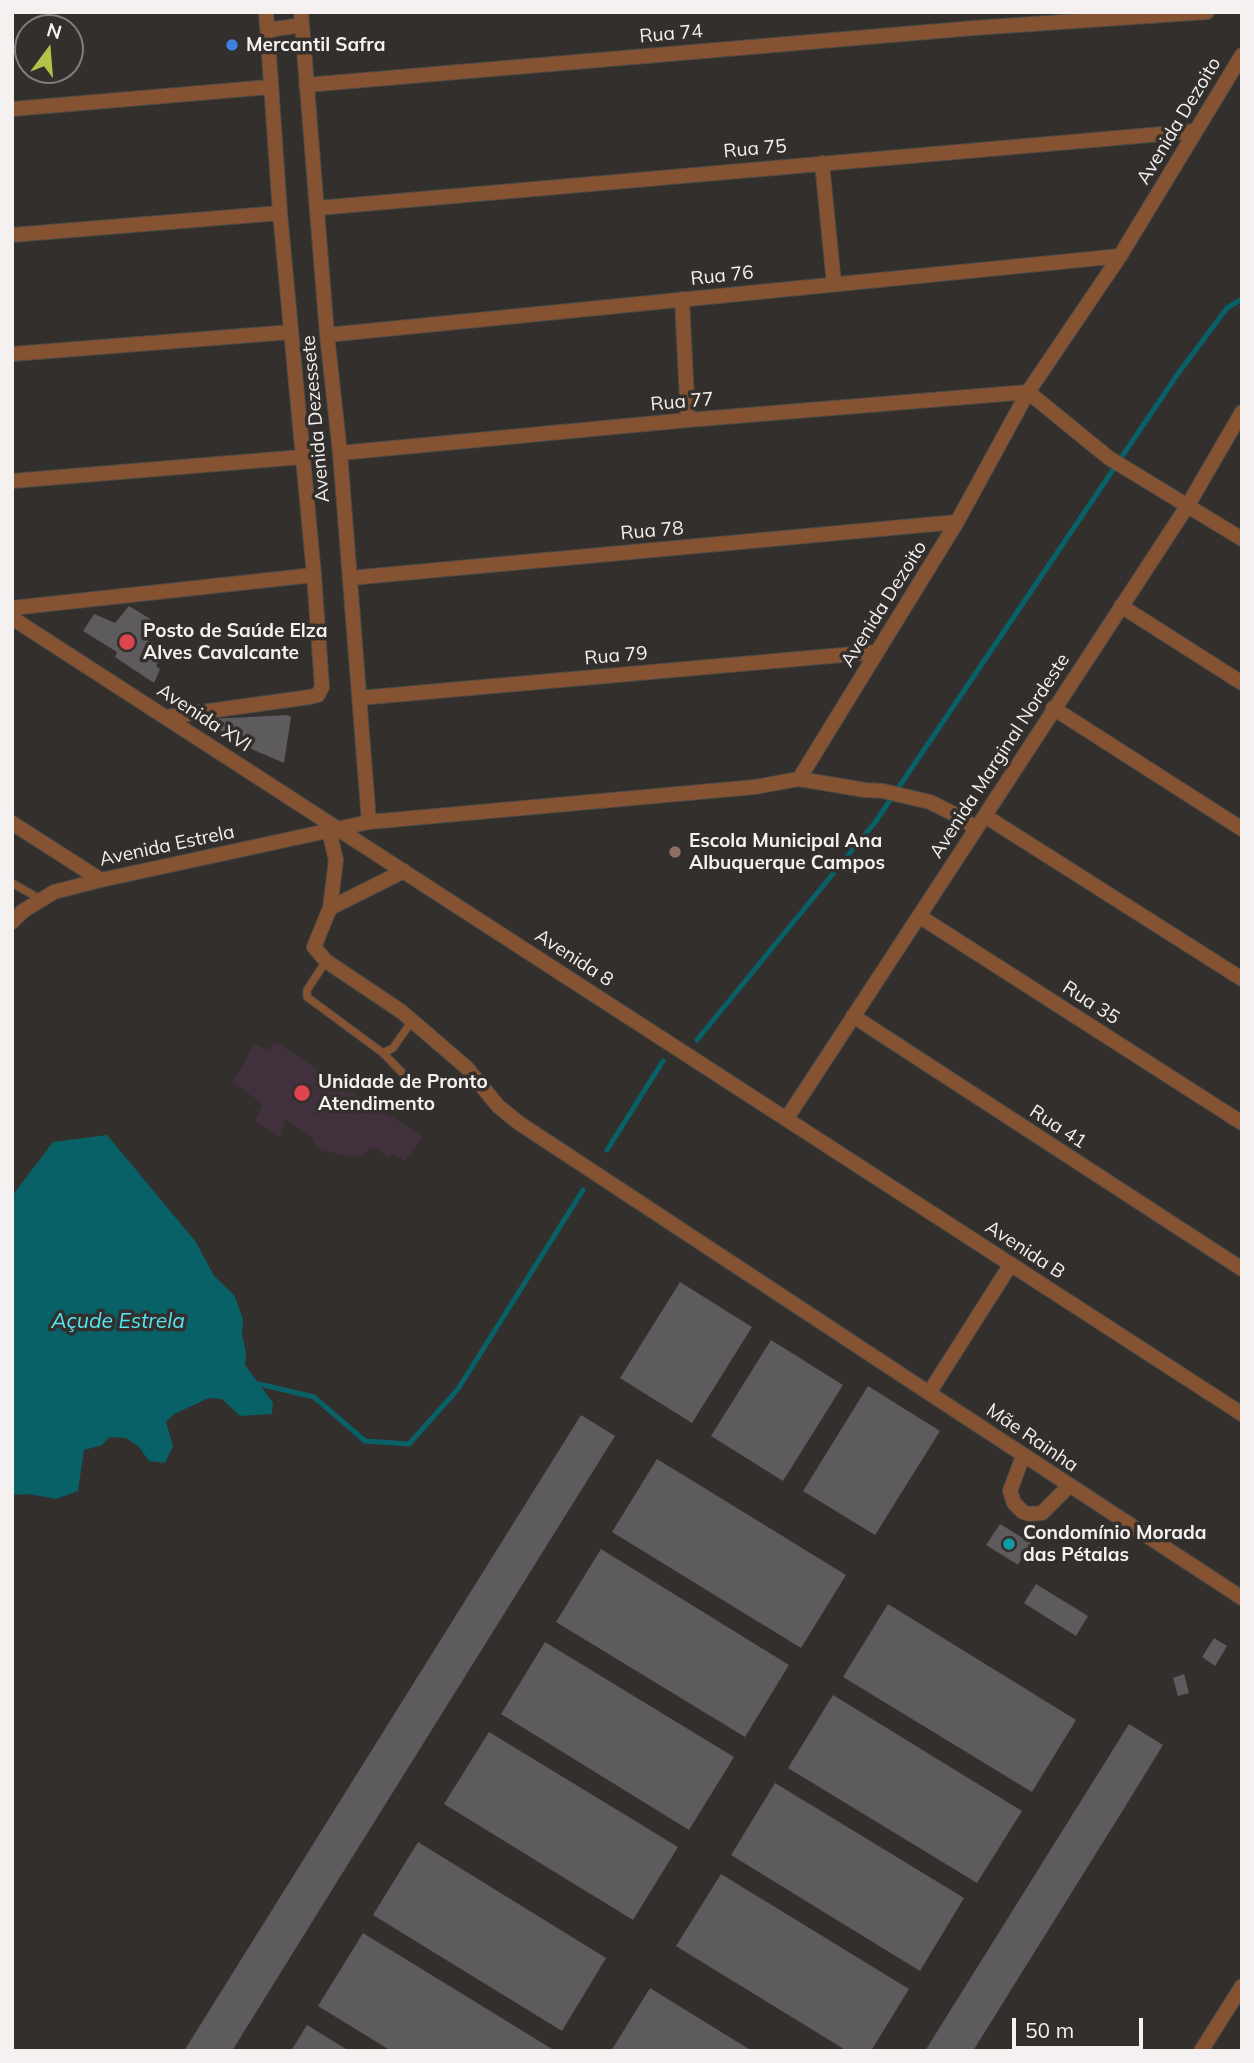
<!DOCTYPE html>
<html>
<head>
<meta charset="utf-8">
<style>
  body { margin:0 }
  #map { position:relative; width:1254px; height:2063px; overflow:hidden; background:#322f2d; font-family:Mulish,sans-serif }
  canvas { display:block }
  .frame { position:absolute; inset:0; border:14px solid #f4f1f0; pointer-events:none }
  .north { position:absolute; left:14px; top:14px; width:70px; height:70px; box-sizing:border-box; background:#322f2d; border:2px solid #807d7b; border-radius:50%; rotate:16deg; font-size:19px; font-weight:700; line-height:28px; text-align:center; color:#f4f1f0 }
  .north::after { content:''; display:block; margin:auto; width:24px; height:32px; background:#b5c249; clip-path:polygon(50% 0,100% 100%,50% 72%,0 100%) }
  .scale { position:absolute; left:1012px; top:2018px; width:131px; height:32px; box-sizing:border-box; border:4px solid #f4f1f0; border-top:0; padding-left:9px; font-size:21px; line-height:24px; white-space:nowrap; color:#f4f1f0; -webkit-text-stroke:5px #322f2d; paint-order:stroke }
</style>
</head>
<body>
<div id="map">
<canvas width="1254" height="2063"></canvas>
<div class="frame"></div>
<div class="north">N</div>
<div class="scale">50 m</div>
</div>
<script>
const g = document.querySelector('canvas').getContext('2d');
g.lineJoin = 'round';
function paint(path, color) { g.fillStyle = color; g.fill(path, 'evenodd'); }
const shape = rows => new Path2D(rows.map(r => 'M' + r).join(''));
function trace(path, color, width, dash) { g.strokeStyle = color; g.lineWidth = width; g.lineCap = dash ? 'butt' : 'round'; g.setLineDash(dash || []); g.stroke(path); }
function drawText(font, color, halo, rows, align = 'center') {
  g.font = font + ' Mulish,sans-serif'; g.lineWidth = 7; g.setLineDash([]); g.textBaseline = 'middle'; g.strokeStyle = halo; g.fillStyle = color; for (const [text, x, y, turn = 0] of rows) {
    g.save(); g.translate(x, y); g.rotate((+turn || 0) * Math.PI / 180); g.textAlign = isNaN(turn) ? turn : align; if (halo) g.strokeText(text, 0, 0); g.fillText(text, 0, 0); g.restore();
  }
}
const medical = shape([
  [274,1041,423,1137,405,1161,392,1153,390,1158,374,1148,358,1156,341,1155,327,1151,325,1153,314,1144,315,1140,285,1119,280,1137,254,1121,263,1104,232,1082,255,1044,268,1050]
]);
const water = shape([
  [107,1135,196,1242,214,1276,234,1295,243,1319,242,1334,246,1353,245,1365,273,1403,272,1414,240,1416,222,1399,209,1398,174,1414,166,1422,173,1446,165,1463,149,1461,139,1447,126,1438,109,1437,102,1445,84,1450,78,1491,56,1499,29,1494,12,1495,12,1196,53,1142]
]);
const stream = shape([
  [697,1040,876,821,1177,375,1227,308,1242,299],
  [607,1150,663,1061],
  [259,1384,314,1397,365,1441,409,1444,458,1389,583,1190]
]);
const building = shape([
  [129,606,152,620,141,636,161,649,156,655,161,657,156,666,160,669,154,683,115,657,117,652,83,631,94,614,115,623],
  [288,715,291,717,284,763,249,748,210,725,208,722,210,719],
  [680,1282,752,1327,692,1423,620,1378],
  [771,1340,843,1385,783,1481,711,1436],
  [868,1386,940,1431,875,1535,803,1491],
  [581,1415,615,1436,335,1885,232,2051,184,2051],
  [657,1459,846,1575,801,1648,612,1532],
  [1000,1524,1031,1543,1018,1565,986,1545],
  [1108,1545,1111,1559,1089,1563,1087,1550],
  [601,1549,789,1665,745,1737,556,1622],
  [1036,1584,1088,1616,1076,1636,1024,1603],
  [888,1604,1076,1720,1032,1792,843,1677],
  [1214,1638,1227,1646,1215,1666,1202,1657],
  [545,1642,734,1757,689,1830,501,1714],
  [1184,1674,1189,1693,1178,1696,1173,1678],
  [833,1695,1022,1811,977,1883,788,1768],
  [1129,1724,1163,1745,1128,1802,973,2051,925,2051],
  [489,1732,678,1847,633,1920,444,1804],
  [775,1783,964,1898,920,1971,731,1855],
  [418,1842,606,1958,562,2031,373,1915],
  [721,1874,909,1989,871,2051,847,2051,676,1946],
  [363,1933,412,1963,552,2049,391,2051,367,2036,318,2006],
  [650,1988,752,2051,611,2051],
  [307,2025,349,2051,291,2051]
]);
const service = shape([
  [12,883,40,899],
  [326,961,307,990,307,997,383,1053,412,1083],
  [383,1053,393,1048,412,1021]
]);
const minor = shape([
  [301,12,327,335,340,453,369,822],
  [268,30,302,25],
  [306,85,974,28,1207,12],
  [12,109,270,87],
  [822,163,834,284],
  [318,208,1196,131],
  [12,235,280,213],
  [682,299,688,420],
  [327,335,1120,256],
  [12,354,291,332],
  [340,453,688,420,1028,392,1109,458,1242,539],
  [12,481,302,457],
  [350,578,957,522],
  [1121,606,1242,683],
  [12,608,314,575],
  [12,618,1242,1414],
  [359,698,876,652],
  [1053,708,1242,829],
  [166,717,310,697,318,695,322,687,314,575,280,213,266,12],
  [799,779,865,790,883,791,930,802,962,818,976,829],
  [985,816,1242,979],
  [12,823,101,880],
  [329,831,336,860,330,908,314,947,326,961,402,1012,467,1068,498,1106,519,1123,929,1393],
  [330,908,404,871],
  [919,916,1242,1123],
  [12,922,23,911,54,892,101,880,369,822,755,787,799,779,957,522,1028,392,1120,256,1242,55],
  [853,1016,1242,1269],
  [787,1118,1188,505,1242,412],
  [1011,1264,929,1393,1242,1598],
  [1023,1456,1010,1491,1014,1503,1023,1512,1029,1514,1042,1513,1069,1486],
  [1201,2051,1242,1986]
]);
const markers = [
  [232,45,7,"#3f7fe0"],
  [127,642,9,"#e0444e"],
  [675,852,7,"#8d6e63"],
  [302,1093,9,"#e0444e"],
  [1009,1544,7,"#0f9aa8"]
];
const streetNames = [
  ["Rua 74",671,34,-5],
  ["Avenida Dezoito",1179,121,-59],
  ["Rua 75",755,149,-5],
  ["Rua 76",722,276,-6],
  ["Rua 77",682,402,-5],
  ["Avenida Dezessete",316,419,-95],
  ["Rua 78",652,531,-5],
  ["Avenida Dezoito",884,604,-58],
  ["Rua 79",616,656,-5],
  ["Avenida XVI",204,718,33],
  ["Avenida Marginal Nordeste",1000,756,-57],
  ["Avenida Estrela",167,846,-12],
  ["Avenida 8",574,958,33],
  ["Rua 35",1091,1003,33],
  ["Rua 41",1058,1127,33],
  ["Avenida B",1025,1250,33],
  ["Mãe Rainha",1032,1438,34]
];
const poiNames = [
  ["Mercantil Safra",246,45],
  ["Posto de Saúde Elza",143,631],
  ["Alves Cavalcante",143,653],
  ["Escola Municipal Ana",689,841],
  ["Albuquerque Campos",689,863],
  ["Unidade de Pronto",318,1082],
  ["Atendimento",318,1104],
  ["Condomínio Morada",1023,1533],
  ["das Pétalas",1023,1555]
];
const waterNames = [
  ["Açude Estrela",118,1322]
];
paint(medical, '#41313d');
paint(water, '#096168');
trace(stream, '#096168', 5);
paint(building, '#5d5b5d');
trace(service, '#4d4a48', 9);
trace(minor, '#4d4a48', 16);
trace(service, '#855331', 7);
trace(minor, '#855331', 14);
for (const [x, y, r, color] of markers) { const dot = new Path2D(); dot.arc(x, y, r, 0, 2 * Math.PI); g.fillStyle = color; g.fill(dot); trace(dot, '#322f2d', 2.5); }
drawText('19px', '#f4f1f0', '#322f2d', streetNames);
drawText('bold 19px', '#f4f1f0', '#322f2d', poiNames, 'left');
drawText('italic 21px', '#53e5f1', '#322f2d', waterNames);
</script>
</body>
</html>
